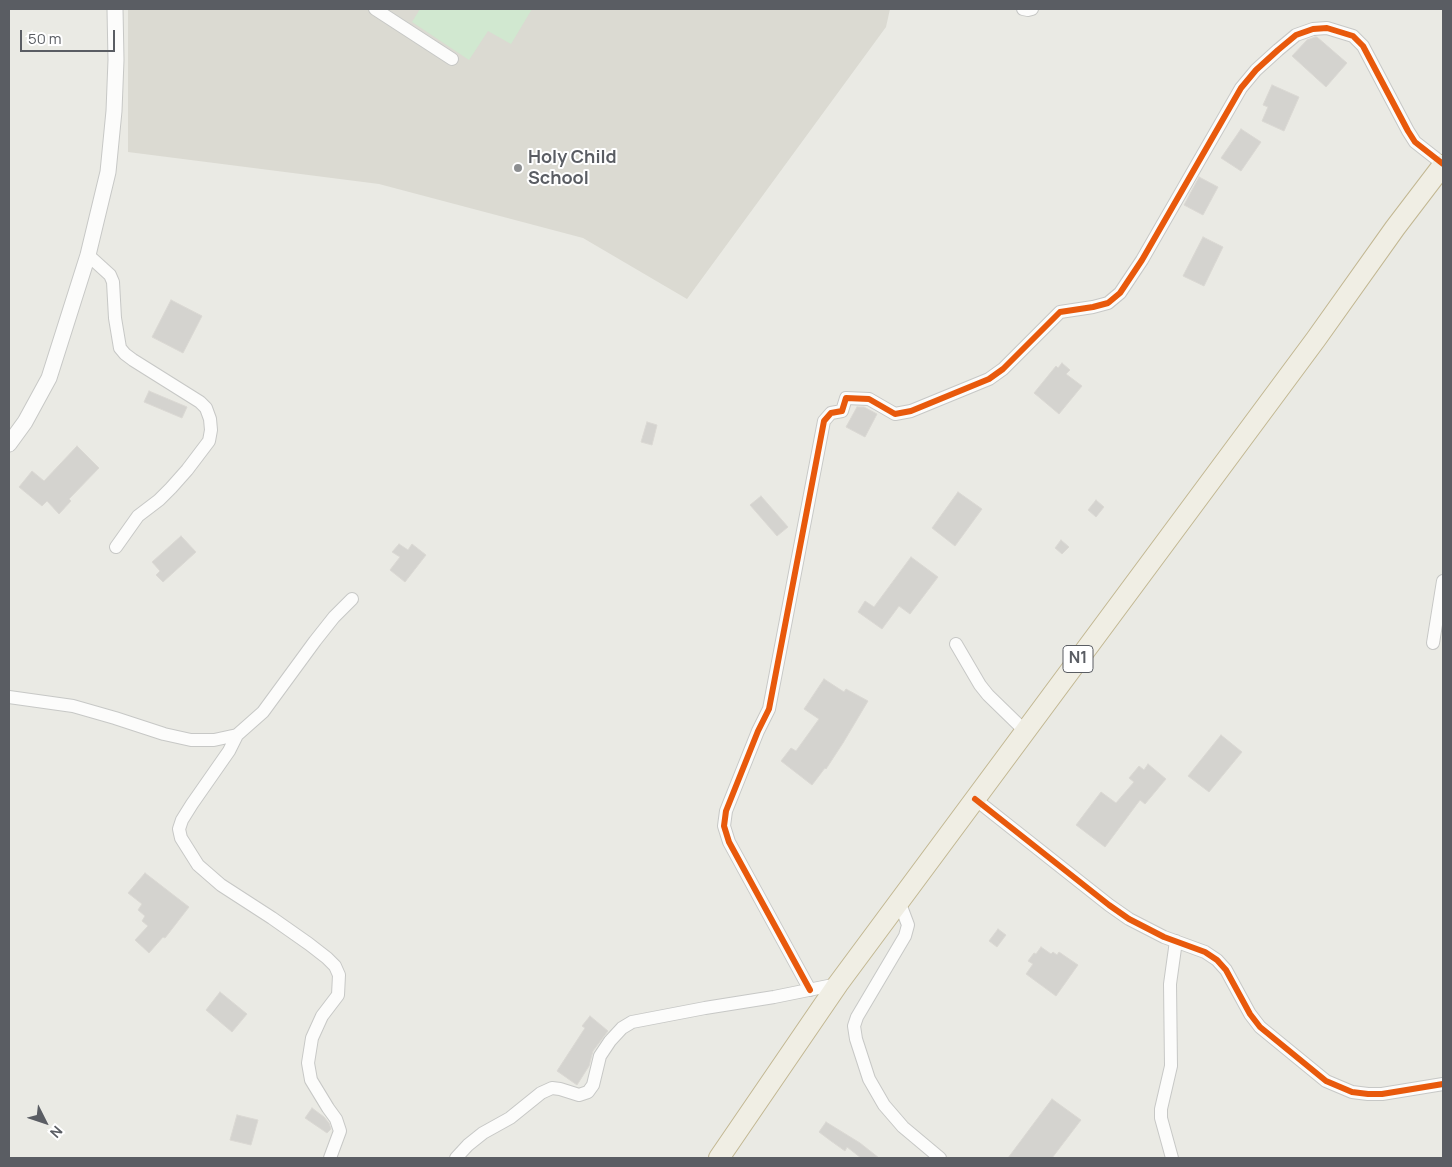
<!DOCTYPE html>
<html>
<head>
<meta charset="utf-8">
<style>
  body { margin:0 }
  #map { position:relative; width:1452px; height:1167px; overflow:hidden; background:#eaeae4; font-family:Manrope,sans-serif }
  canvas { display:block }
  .frame { position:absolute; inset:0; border:10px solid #5a5d63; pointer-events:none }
  .north { position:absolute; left:20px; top:1097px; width:50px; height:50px; -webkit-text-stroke:4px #fff; paint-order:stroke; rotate:131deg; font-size:14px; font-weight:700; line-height:20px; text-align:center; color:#5a5d63 }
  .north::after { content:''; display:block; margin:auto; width:18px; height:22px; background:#5a5d63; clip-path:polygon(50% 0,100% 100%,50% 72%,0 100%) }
  .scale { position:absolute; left:20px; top:30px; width:95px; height:22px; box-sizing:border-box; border:2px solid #5a5d63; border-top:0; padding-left:6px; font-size:15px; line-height:18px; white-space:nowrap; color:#5a5d63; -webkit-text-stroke:4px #fff; paint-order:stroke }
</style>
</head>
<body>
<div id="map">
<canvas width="1452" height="1167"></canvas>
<div class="frame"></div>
<div class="north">N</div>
<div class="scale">50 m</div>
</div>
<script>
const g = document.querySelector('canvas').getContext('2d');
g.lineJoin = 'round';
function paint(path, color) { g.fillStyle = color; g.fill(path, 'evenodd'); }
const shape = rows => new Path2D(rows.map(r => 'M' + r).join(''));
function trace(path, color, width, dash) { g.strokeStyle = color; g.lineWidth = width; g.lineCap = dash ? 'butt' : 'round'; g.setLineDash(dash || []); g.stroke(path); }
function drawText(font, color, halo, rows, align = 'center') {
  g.font = font + ' Manrope,sans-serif'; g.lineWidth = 4; g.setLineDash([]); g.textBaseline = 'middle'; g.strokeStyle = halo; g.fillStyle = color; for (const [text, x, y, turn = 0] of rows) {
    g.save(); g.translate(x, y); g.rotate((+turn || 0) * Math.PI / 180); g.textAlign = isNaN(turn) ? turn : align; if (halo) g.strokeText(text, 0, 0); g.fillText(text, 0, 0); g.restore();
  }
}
const education = shape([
  [128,9,890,9,886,27,687,299,583,238,379,184,128,152]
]);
const green = shape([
  [420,9,532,9,511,44,488,31,469,60,412,22]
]);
const building = shape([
  [1315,37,1317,37,1347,63,1326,87,1292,56,1307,40,1315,37],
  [1272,85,1299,97,1284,131,1262,121,1268,107,1263,105,1272,85],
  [1241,129,1261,142,1241,171,1221,158,1241,129],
  [1199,177,1218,187,1203,215,1184,205,1199,177],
  [1203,237,1223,247,1204,286,1183,276,1203,237],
  [171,300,202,316,183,353,152,337,171,300],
  [1062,363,1070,370,1066,374,1082,386,1059,414,1034,393,1056,366,1058,368,1062,363],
  [149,391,187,407,182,418,144,402,149,391],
  [857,407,864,407,877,414,865,437,846,427,857,407],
  [647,422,657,425,652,445,641,442,647,422],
  [77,446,99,468,69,499,71,501,59,514,47,501,42,506,19,487,32,471,44,481,77,446],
  [958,492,982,509,955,546,932,528,958,492],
  [761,496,788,527,777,536,750,505,761,496],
  [1096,500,1104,507,1096,517,1088,510,1096,500],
  [181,536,196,552,163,582,156,575,160,571,152,562,181,536],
  [1061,540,1069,547,1062,554,1055,548,1061,540],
  [399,544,408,550,412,544,426,555,405,582,390,570,400,557,392,552,399,544],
  [911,557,938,577,910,614,899,606,882,629,858,612,865,601,874,607,911,557],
  [824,679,844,692,846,689,868,701,843,743,826,769,825,768,812,785,781,761,791,748,796,751,819,719,804,709,824,679],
  [1221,735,1242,752,1209,792,1188,776,1221,735],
  [1148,764,1166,779,1145,804,1140,800,1105,847,1076,825,1101,792,1116,803,1134,782,1129,778,1139,766,1144,770,1148,764],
  [145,873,189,907,165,938,163,937,149,953,135,940,148,926,142,921,145,916,138,910,142,904,128,893,145,873],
  [998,929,1006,935,997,947,989,941,998,929],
  [1041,947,1051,954,1053,952,1057,955,1059,952,1078,965,1056,996,1026,974,1033,964,1028,961,1034,953,1036,954,1041,947],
  [220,992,247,1014,232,1032,206,1010,220,992],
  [590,1016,608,1031,593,1051,589,1066,577,1085,557,1071,585,1028,582,1026,590,1016],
  [1052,1099,1081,1120,1052,1158,1008,1158,1052,1099],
  [312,1108,324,1117,329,1123,331,1129,327,1133,305,1118,312,1108],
  [237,1115,258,1120,251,1145,230,1140,237,1115],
  [826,1122,860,1143,879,1158,861,1158,847,1147,845,1151,831,1141,819,1132,826,1122]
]);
const minor = shape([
  [375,9,452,59],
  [1023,9,1028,10,1032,9],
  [88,255,110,275,113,282,115,318,120,348,125,354,133,360,200,402,206,408,210,419,211,430,209,441,187,470,171,488,159,500,138,516,116,547],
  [1433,643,1443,581],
  [956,644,980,685,988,695,1025,731],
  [9,697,73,706,115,718,164,734,191,740,214,740,237,735,263,712,315,641,334,617,352,599],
  [237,735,229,751,192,804,182,820,179,829,181,838,198,865,221,885,272,918,309,944,327,958,335,966,339,975,338,995,322,1016,312,1038,308,1063,311,1080,328,1108,336,1119,340,1131,330,1158],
  [975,799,1109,905,1129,919,1164,937,1205,952,1217,960,1226,970,1250,1014,1260,1027,1326,1081,1352,1092,1368,1094,1382,1094,1443,1084],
  [899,901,908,925,905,936,857,1017,854,1026,856,1039,869,1079,884,1105,903,1127,940,1158],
  [810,990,729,842,724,826,726,811,758,731,769,709,824,421,831,413,842,411,846,398,869,399,895,414,911,411,989,379,1003,369,1060,312,1093,307,1108,303,1120,293,1142,260,1241,88,1256,70,1278,50,1296,35,1313,29,1327,28,1353,36,1363,46,1408,131,1415,142,1443,164],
  [456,1158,468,1145,483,1133,510,1118,541,1093,552,1088,560,1089,579,1095,588,1092,593,1085,600,1056,610,1041,622,1028,632,1022,705,1008,774,997,838,984],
  [1172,1158,1161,1118,1161,1109,1171,1066,1170,984,1176,941]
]);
const tertiary = shape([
  [9,444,25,422,49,378,88,255,108,172,114,111,116,60,115,9]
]);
const trunk = shape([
  [719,1158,838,984,1316,339,1395,228,1443,165]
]);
const cycleway = shape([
  [975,799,1109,905,1129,919,1164,937,1205,952,1217,960,1226,970,1250,1014,1260,1027,1326,1081,1352,1092,1368,1094,1382,1094,1443,1084],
  [810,990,729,842,724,826,726,811,758,731,769,709,824,421,831,413,842,411,846,398,869,399,895,414,911,411,989,379,1003,369,1060,312,1093,307,1108,303,1120,293,1142,260,1241,88,1256,70,1278,50,1296,35,1313,29,1327,28,1353,36,1363,46,1408,131,1415,142,1443,164]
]);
const markers = [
  [518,168,5,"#8c8e90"]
];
const shields = [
  [1078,659,30]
];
const shieldNames = [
  ["N1",1078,659]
];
const poiNames = [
  ["Holy Child",528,158],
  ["School",528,179]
];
paint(education, '#dbdad2');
paint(green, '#d1e8d0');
paint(building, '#d4d3cf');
trace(building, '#dad8d3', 1);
trace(minor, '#c7c8c6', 14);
trace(tertiary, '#c7c8c6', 17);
trace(trunk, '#c2b792', 22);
trace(minor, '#fcfcfb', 12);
trace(tertiary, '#fcfcfb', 15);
trace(trunk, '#f0eee4', 20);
trace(cycleway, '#e8590c', 6);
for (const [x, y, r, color] of markers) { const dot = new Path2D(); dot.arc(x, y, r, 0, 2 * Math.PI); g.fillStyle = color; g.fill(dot); trace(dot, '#fff', 2); }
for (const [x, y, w] of shields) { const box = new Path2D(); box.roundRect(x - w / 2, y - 13.5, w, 27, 4); g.fillStyle = '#fff'; g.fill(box); trace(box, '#5a5d63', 1); }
drawText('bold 16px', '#5a5d63', null, shieldNames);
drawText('bold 18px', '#5a5d63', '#fff', poiNames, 'left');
</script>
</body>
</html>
